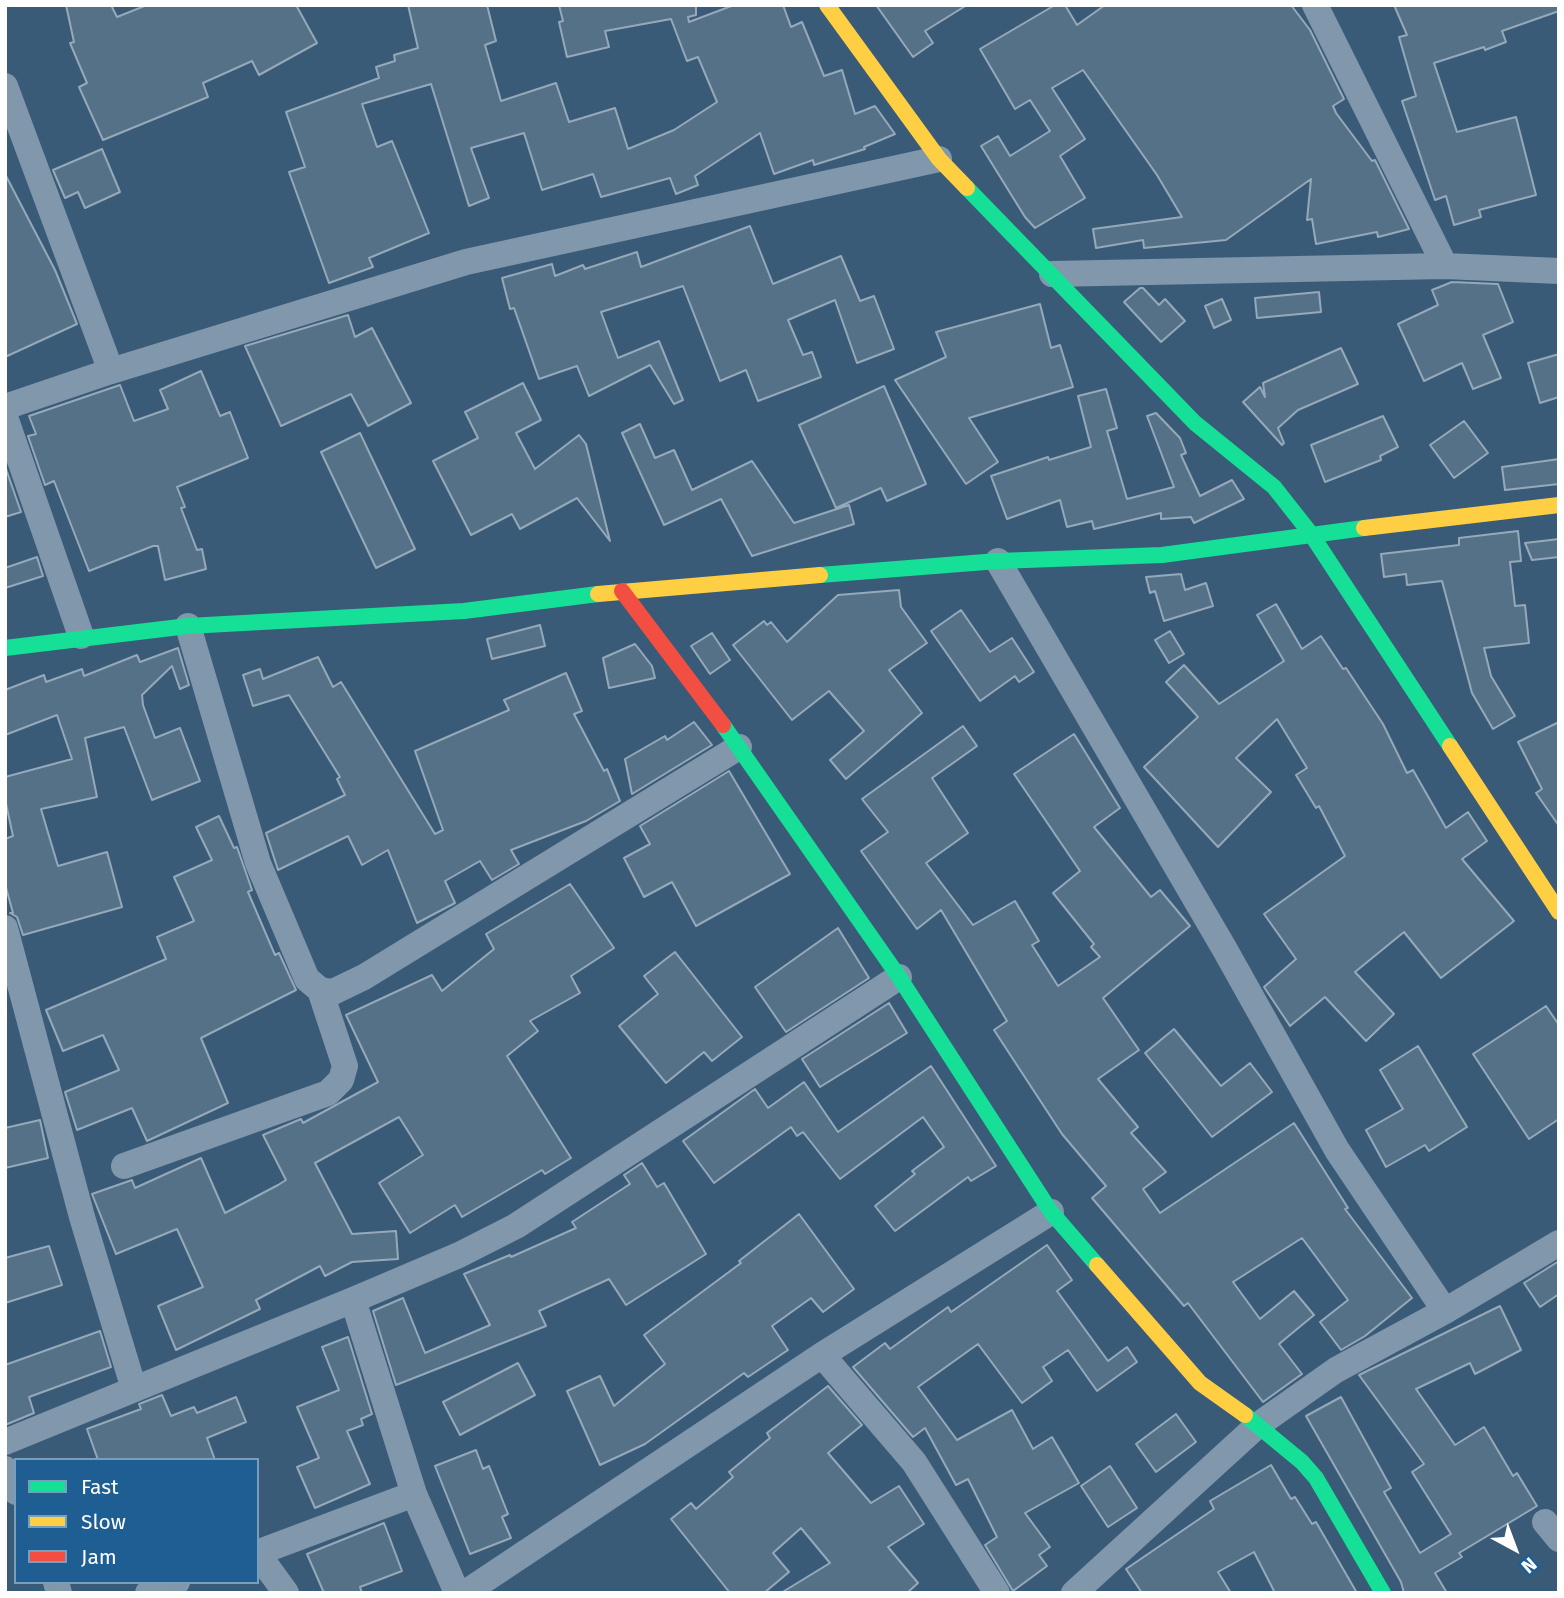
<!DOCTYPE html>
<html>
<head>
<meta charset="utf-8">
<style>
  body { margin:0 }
  #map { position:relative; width:1564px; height:1598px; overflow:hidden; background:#395b78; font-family:"Fira Sans",sans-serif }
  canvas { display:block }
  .frame { position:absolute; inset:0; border:7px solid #fff; pointer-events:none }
  .legend { position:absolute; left:14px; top:1458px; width:245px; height:126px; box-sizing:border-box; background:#1e5e93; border:2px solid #789ebe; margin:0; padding:9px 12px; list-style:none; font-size:21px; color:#fff }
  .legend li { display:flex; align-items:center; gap:14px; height:35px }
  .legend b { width:35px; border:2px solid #789ebe }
  .north { position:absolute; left:1480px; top:1514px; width:70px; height:70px; -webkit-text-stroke:5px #1e5e93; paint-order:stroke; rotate:139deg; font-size:19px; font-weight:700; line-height:28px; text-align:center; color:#fff }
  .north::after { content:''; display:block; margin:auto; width:24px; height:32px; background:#fff; clip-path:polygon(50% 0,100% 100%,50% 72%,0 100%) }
</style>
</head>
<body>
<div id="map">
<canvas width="1564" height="1598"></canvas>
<div class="frame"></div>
<ul class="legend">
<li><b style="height:9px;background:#16e098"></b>Fast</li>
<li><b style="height:9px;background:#ffcf43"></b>Slow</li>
<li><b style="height:9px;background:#f24e42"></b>Jam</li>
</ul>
<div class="north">N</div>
</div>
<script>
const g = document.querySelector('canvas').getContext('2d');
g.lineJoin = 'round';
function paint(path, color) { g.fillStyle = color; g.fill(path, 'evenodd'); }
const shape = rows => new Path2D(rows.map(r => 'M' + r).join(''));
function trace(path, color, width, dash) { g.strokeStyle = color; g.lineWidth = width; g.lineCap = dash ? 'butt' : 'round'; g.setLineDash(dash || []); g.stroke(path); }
const building = shape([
  [66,5,111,5,117,17,147,5,296,5,317,43,259,75,252,61,203,83,208,97,103,140,79,87,87,83,70,43,74,42,66,5],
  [408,5,487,5,496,41,485,45,501,101,556,83,569,122,615,108,628,149,674,130,717,102,698,57,687,61,671,19,605,31,609,47,567,57,559,22,563,21,559,5,696,5,696,15,688,17,689,22,734,5,783,5,791,27,802,22,824,76,842,70,855,114,875,106,895,134,864,147,865,149,814,165,813,160,774,174,760,133,695,176,698,185,676,194,670,178,601,197,593,174,542,190,524,133,471,148,489,198,469,206,431,84,362,104,377,147,392,141,429,233,369,258,373,267,329,283,289,172,305,167,286,112,379,78,376,67,395,61,394,55,418,48,408,5],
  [876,5,967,5,925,31,933,43,913,57,876,5],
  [1055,5,1065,5,1077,25,1105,5,1291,5,1310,30,1344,99,1333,106,1336,113,1372,161,1375,160,1409,229,1378,237,1377,232,1316,244,1312,219,1307,220,1311,179,1226,240,1144,248,1143,240,1096,248,1093,229,1182,217,1157,175,1083,70,1052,88,1085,139,1060,156,1085,198,1035,228,1025,217,981,146,998,136,1010,156,1050,131,1030,100,1015,109,980,49,1055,5],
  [1394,5,1559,5,1559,11,1502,31,1506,42,1485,50,1484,47,1434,63,1457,132,1516,117,1536,195,1479,210,1481,217,1454,225,1446,196,1435,200,1402,101,1416,96,1399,37,1407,35,1394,5],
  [102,149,120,192,85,208,78,192,65,198,53,170,102,149],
  [5,174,55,270,77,324,5,357,5,174],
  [750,226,773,284,841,256,860,301,874,296,894,349,857,363,835,300,788,320,803,355,812,352,821,377,758,401,746,370,720,381,683,286,601,312,618,358,659,341,683,400,674,404,650,365,589,396,577,366,539,379,514,308,510,309,502,278,552,264,555,276,583,265,585,269,637,252,641,267,750,226],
  [1452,282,1498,284,1513,322,1483,335,1501,378,1473,389,1462,363,1424,381,1398,324,1438,305,1432,290,1452,282],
  [1140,288,1143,288,1159,305,1165,299,1185,321,1161,342,1124,302,1140,288],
  [1319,292,1321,312,1257,318,1255,298,1319,292],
  [1222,299,1231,320,1214,328,1205,306,1222,299],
  [1040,304,1051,348,1060,345,1073,387,969,418,998,462,966,484,895,380,946,357,936,332,1040,304],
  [348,315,355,337,372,328,411,403,368,426,351,394,281,426,245,346,348,315],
  [1341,348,1358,384,1298,410,1278,428,1284,443,1282,445,1243,402,1260,387,1265,397,1263,383,1341,348],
  [1559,354,1559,397,1540,403,1528,363,1559,354],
  [201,371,220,416,230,412,248,458,177,487,185,507,181,508,197,550,202,549,206,569,165,580,158,546,153,546,89,571,54,481,45,485,28,436,36,434,29,416,120,385,134,421,168,409,160,390,201,371],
  [523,383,541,420,516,433,535,469,579,435,586,444,610,541,577,498,520,529,512,514,471,535,433,461,478,438,465,412,523,383],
  [884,386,926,484,887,501,881,488,836,508,799,425,884,386],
  [1106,389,1117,428,1107,431,1127,499,1174,487,1147,416,1156,413,1180,438,1186,453,1181,455,1200,496,1232,480,1244,499,1194,523,1191,517,1161,519,1161,513,1094,529,1092,521,1067,527,1060,500,1007,519,991,476,1048,457,1049,460,1091,447,1078,396,1106,389],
  [1383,416,1398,447,1380,456,1381,460,1325,482,1311,445,1383,416],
  [1464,421,1488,453,1454,478,1430,445,1464,421],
  [640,424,655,458,674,450,692,490,752,461,794,523,849,505,854,524,752,556,721,499,664,525,622,433,640,424],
  [360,433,415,549,376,568,321,452,360,433],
  [1559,459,1559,484,1505,490,1502,467,1559,459],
  [5,466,21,512,5,517,5,466],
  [1518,531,1521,561,1510,562,1515,606,1525,605,1529,643,1484,648,1491,676,1515,716,1493,729,1472,693,1442,581,1407,585,1406,574,1384,577,1381,554,1459,545,1459,538,1518,531],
  [1559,539,1559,557,1532,560,1525,543,1559,539],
  [37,557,43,576,5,588,5,568,37,557],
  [1181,574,1185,590,1206,583,1213,606,1164,621,1155,591,1150,593,1146,577,1181,574],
  [899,590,901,607,927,643,889,670,922,713,846,779,830,760,864,731,829,691,792,720,733,645,764,621,767,625,771,622,787,642,838,595,899,590],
  [1276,604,1302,649,1321,636,1343,669,1346,668,1383,724,1407,773,1413,770,1446,828,1468,812,1487,841,1462,859,1514,921,1441,978,1404,932,1355,972,1394,1014,1366,1041,1325,997,1290,1026,1264,987,1296,959,1264,914,1345,856,1319,806,1316,808,1296,775,1307,768,1277,719,1236,758,1271,792,1218,847,1144,767,1198,717,1166,682,1184,665,1219,704,1284,661,1257,615,1276,604],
  [961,610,990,652,1012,638,1034,672,1019,682,1015,676,980,701,931,631,961,610],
  [540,625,545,646,492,659,487,639,540,625],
  [1170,631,1184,654,1169,663,1155,640,1170,631],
  [712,633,730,660,710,674,691,646,712,633],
  [635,644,652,666,655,678,609,688,603,658,635,644],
  [178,648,189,685,180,689,172,666,142,695,143,705,155,738,180,728,200,781,152,800,124,727,85,738,97,797,41,809,58,866,107,852,122,907,23,935,17,917,10,913,13,913,5,884,5,839,13,836,5,799,5,777,72,759,57,715,5,735,5,690,44,675,46,682,82,669,84,676,137,655,140,662,178,648],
  [318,657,333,687,341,682,435,834,443,830,415,751,509,710,504,700,566,673,582,711,574,714,604,771,607,769,620,801,586,821,511,850,519,864,492,880,480,861,445,881,455,903,417,923,388,850,362,865,348,836,278,870,266,833,345,795,337,779,340,777,289,695,253,706,243,675,260,669,263,679,318,657],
  [694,722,712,745,632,794,625,759,665,736,667,740,694,722],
  [1559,722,1559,826,1536,793,1542,789,1518,742,1559,722],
  [963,726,977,746,932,778,968,833,926,863,973,925,1015,901,1039,941,1032,945,1058,986,1100,957,1091,947,1094,944,1053,893,1080,871,1014,774,1074,734,1120,808,1094,827,1151,897,1160,890,1190,926,1103,998,1139,1050,1098,1079,1138,1127,1131,1133,1166,1172,1143,1189,1160,1213,1294,1123,1348,1208,1345,1209,1412,1298,1365,1336,1341,1350,1320,1322,1348,1300,1302,1238,1233,1282,1260,1319,1294,1291,1314,1315,1279,1344,1302,1374,1263,1402,1188,1303,1184,1306,1092,1198,1106,1186,1062,1134,994,1030,1007,1021,941,910,917,929,861,851,888,832,862,799,963,726],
  [729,771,790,874,696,926,672,882,644,897,624,858,650,844,640,826,729,771],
  [219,816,234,848,237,847,252,890,248,892,275,955,279,953,296,990,201,1038,228,1103,147,1141,132,1108,77,1130,65,1092,119,1070,103,1035,63,1051,46,1010,166,959,157,937,194,921,174,877,212,860,196,827,219,816],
  [570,884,614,948,571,976,580,993,530,1021,538,1031,507,1056,571,1158,545,1174,542,1170,462,1217,455,1205,410,1233,379,1183,423,1155,399,1117,315,1163,352,1234,396,1231,398,1259,352,1262,325,1276,320,1266,256,1300,260,1309,176,1350,158,1306,203,1287,177,1229,116,1254,92,1194,132,1180,135,1188,201,1158,225,1213,278,1185,286,1180,263,1135,301,1119,303,1123,378,1082,346,1015,432,975,442,991,494,949,486,934,570,884],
  [838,928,869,978,786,1032,755,987,838,928],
  [675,952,742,1037,712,1061,704,1052,666,1083,619,1026,658,994,644,976,675,952],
  [889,1003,907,1033,820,1087,802,1059,889,1003],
  [1546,1006,1559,1025,1559,1119,1529,1139,1473,1054,1546,1006],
  [1174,1029,1221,1086,1250,1063,1272,1092,1212,1137,1145,1053,1174,1029],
  [1418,1046,1467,1127,1429,1151,1425,1145,1386,1167,1366,1130,1403,1109,1380,1070,1418,1046],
  [931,1066,996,1166,971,1181,968,1177,895,1231,875,1206,915,1174,912,1171,944,1147,923,1117,840,1179,803,1132,797,1136,791,1127,714,1183,683,1141,755,1089,768,1108,804,1082,838,1132,931,1066],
  [40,1120,48,1158,5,1168,5,1128,40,1120],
  [642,1163,657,1187,664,1183,706,1254,626,1305,609,1279,539,1311,546,1326,396,1385,373,1311,403,1298,425,1353,490,1325,464,1274,510,1255,511,1257,576,1228,572,1222,630,1184,624,1175,642,1163],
  [799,1214,854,1289,823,1312,811,1298,772,1326,788,1350,748,1377,744,1373,645,1444,600,1465,567,1391,600,1376,614,1406,665,1364,644,1335,741,1263,739,1261,799,1214],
  [1047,1245,1072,1280,1057,1291,1108,1361,1127,1347,1137,1362,1097,1391,1068,1350,1043,1367,1052,1381,1022,1403,978,1344,918,1387,957,1440,1012,1410,1033,1449,1052,1437,1079,1483,1025,1513,1050,1547,1039,1555,1047,1566,1013,1591,985,1545,997,1537,968,1479,956,1485,925,1428,913,1437,853,1367,885,1343,890,1349,948,1307,951,1312,1047,1245],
  [49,1246,62,1285,5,1303,5,1258,49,1246],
  [1559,1261,1559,1294,1540,1307,1524,1283,1559,1261],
  [1500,1306,1521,1350,1475,1374,1470,1363,1416,1389,1455,1445,1484,1427,1513,1476,1517,1473,1537,1506,1459,1553,1462,1557,1435,1573,1447,1593,1404,1593,1401,1582,1306,1416,1341,1397,1391,1488,1384,1492,1420,1553,1451,1534,1412,1472,1424,1464,1359,1375,1500,1306],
  [100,1331,111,1367,29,1397,34,1413,5,1425,5,1365,100,1331],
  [348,1337,372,1414,361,1419,363,1425,347,1431,370,1484,315,1508,297,1467,319,1458,297,1407,339,1390,322,1347,348,1337],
  [518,1363,535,1395,460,1435,443,1402,518,1363],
  [828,1386,862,1425,828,1453,871,1503,899,1486,924,1524,888,1547,918,1583,907,1593,781,1593,830,1563,801,1528,773,1553,789,1572,764,1593,730,1593,671,1519,691,1503,696,1509,733,1477,729,1472,770,1438,767,1433,828,1386],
  [162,1395,171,1416,194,1407,197,1413,236,1397,246,1422,207,1438,215,1460,98,1460,87,1429,141,1409,139,1404,162,1395],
  [1176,1414,1196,1442,1156,1472,1136,1444,1176,1414],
  [476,1450,483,1469,489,1466,508,1514,502,1517,511,1538,470,1554,435,1466,476,1450],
  [1271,1465,1291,1499,1295,1497,1312,1524,1316,1522,1357,1593,1275,1593,1254,1552,1218,1572,1231,1593,1142,1593,1126,1569,1214,1509,1210,1501,1271,1465],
  [1110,1466,1137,1508,1108,1527,1081,1486,1110,1466],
  [384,1523,402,1571,360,1587,362,1593,324,1593,307,1554,384,1523]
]);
const street = shape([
  [1315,5,1445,266],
  [5,86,111,371],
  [1052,274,1445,266,1559,271],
  [5,407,111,371,466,262,939,159],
  [5,417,81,636],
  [998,561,1224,948,1337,1150,1445,1311],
  [188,626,258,863,307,979,320,990,333,992,364,977,739,747],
  [5,928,82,1217,134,1389],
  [124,1166,328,1093,341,1080,345,1066,320,990],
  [353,1300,414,1494,457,1593],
  [822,1355,914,1462,997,1593],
  [5,1442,353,1300,459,1255,516,1226,899,977],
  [5,1469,16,1492],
  [1545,1522,1559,1539],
  [56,1582,59,1593],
  [148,1593,177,1582],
  [286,1593,257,1553,414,1494],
  [465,1593,822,1355,1051,1212],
  [1074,1593,1258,1425,1336,1370,1445,1311,1559,1243]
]);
const fast = shape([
  [967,188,1195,423,1274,487,1311,534,1450,746],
  [820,575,998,561,1162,555,1364,528],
  [5,648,188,626,464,611,598,594],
  [723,725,899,977,1051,1212,1097,1265],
  [1245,1415,1302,1462,1316,1478,1383,1593]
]);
const slow = shape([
  [827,5,939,159,967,188],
  [1364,528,1559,505],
  [598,594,820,575],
  [1450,746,1559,912],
  [1097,1265,1200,1383,1245,1415]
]);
const jam = shape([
  [622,591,723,725]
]);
paint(building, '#557188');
trace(building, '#96a9b9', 2);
trace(street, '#8197ab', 26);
trace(fast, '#16e098', 16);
trace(slow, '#ffcf43', 16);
trace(jam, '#f24e42', 16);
</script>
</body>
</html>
